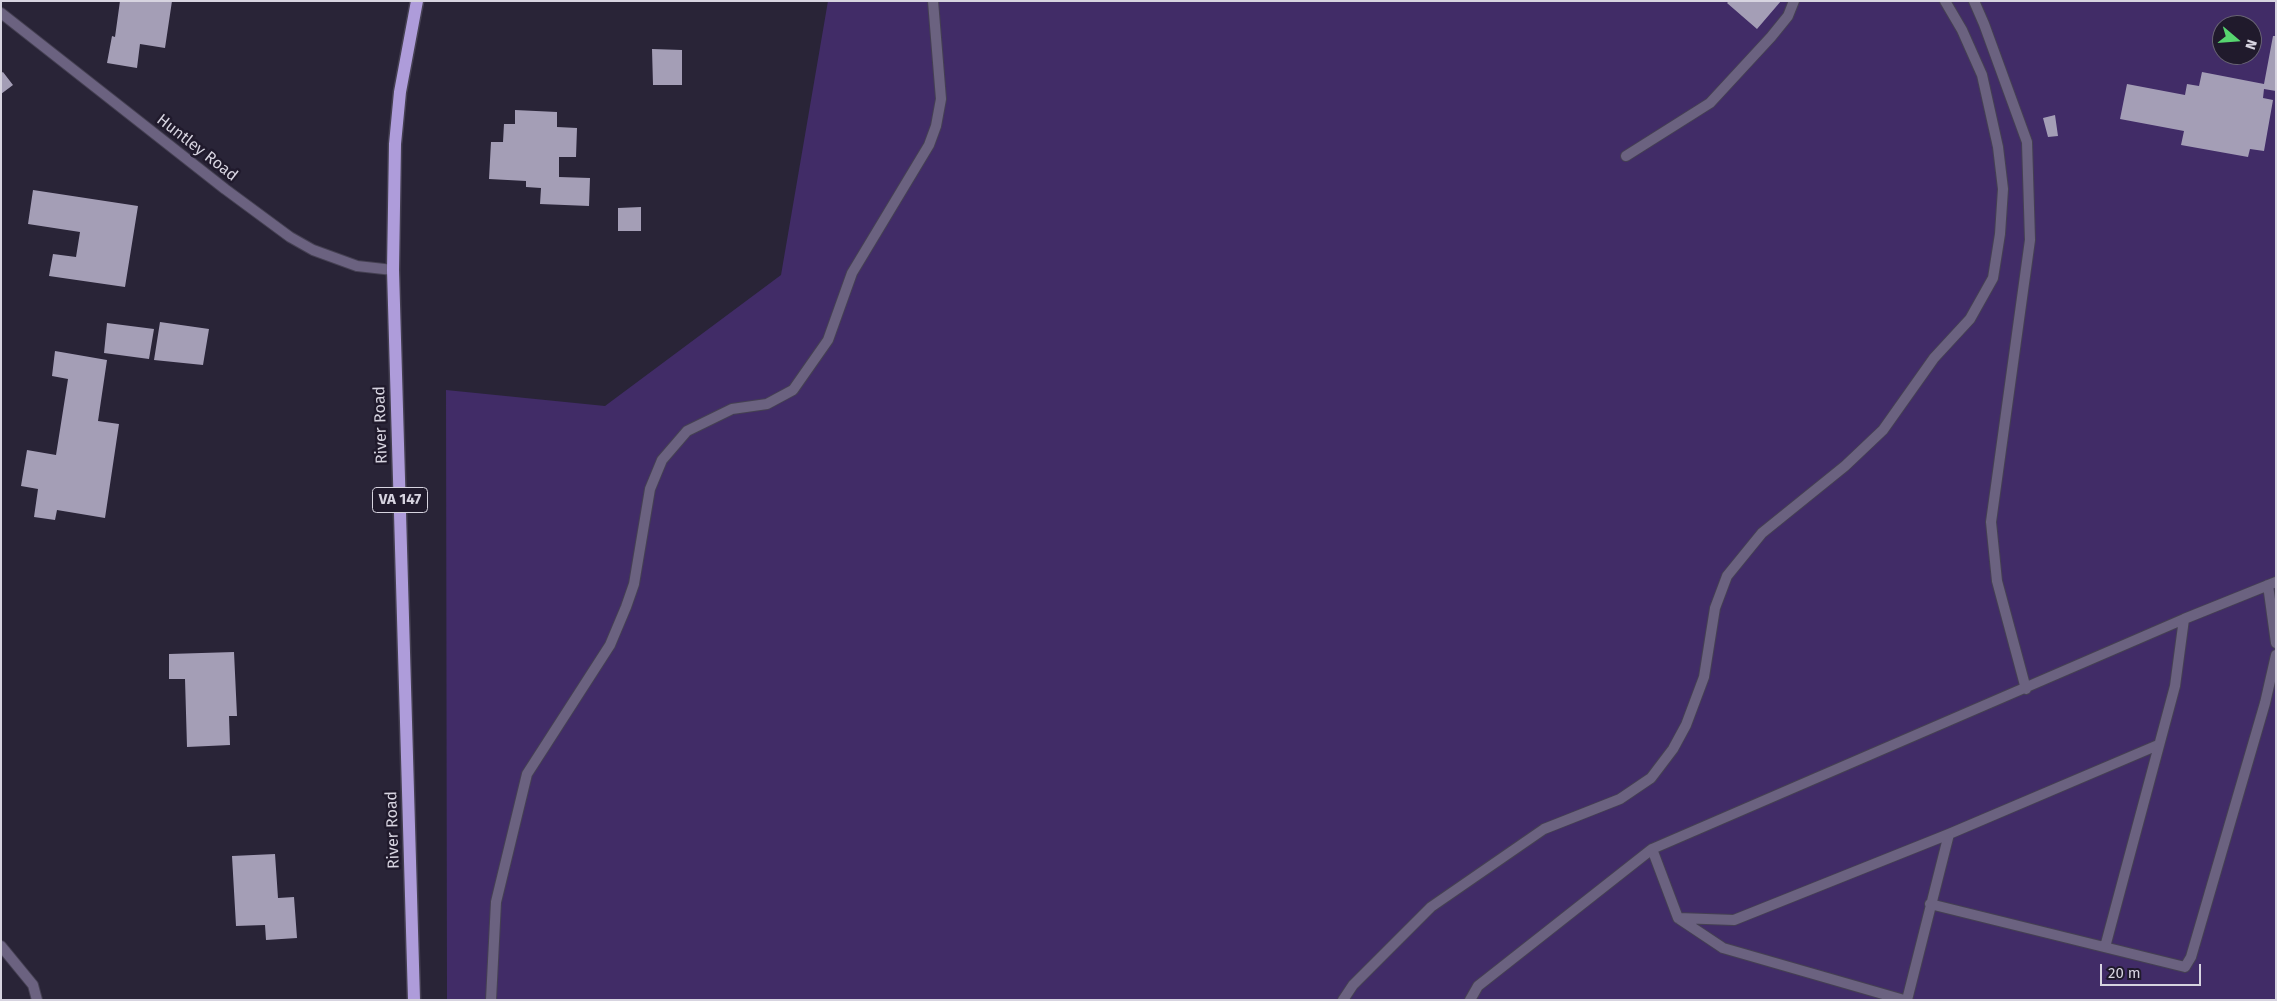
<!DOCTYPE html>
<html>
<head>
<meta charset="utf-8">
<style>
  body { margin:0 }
  #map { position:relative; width:2277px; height:1001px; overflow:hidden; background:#292437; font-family:"Fira Sans",sans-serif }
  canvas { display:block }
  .frame { position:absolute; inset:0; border:2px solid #d7d4e0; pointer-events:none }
  .north { position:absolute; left:2212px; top:15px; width:50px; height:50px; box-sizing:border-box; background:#201a2c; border:1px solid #696474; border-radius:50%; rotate:108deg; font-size:14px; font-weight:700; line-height:20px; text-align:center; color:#d7d4e0 }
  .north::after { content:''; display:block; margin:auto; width:18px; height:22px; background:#57d570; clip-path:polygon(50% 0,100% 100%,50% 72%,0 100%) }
  .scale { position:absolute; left:2100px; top:964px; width:101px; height:22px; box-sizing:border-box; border:2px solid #d7d4e0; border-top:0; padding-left:6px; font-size:15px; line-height:18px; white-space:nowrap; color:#d7d4e0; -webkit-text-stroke:4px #201a2c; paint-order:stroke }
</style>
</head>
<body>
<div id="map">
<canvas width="2277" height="1001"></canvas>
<div class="frame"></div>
<div class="north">N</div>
<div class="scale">20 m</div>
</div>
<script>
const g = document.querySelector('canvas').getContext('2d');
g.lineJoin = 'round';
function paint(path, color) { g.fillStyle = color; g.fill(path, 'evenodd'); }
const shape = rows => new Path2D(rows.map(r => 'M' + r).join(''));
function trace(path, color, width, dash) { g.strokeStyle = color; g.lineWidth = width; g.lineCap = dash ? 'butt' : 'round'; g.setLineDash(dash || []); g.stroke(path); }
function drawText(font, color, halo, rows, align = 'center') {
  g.font = font + ' "Fira Sans",sans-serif'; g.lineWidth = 5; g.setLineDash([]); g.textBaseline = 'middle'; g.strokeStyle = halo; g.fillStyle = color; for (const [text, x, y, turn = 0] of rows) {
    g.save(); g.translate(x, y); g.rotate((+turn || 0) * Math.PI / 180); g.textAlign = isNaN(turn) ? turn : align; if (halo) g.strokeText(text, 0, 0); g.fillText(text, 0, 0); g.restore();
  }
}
const green = shape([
  [828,1,2276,1,2276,1000,447,1000,446,390,605,406,781,275],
  [2222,25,2252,25,2252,55,2222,55]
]);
const building = shape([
  [120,1,172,1,165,48,140,44,137,68,107,63,112,36,115,37],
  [1729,1,1781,1,1757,29,1727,3],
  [2273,36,2276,36,2276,91,2264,89,2263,98,2273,100,2264,151,2250,149,2248,157,2181,145,2184,131,2120,119,2127,84,2185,95,2187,84,2199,86,2202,72,2264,84],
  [652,49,682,50,682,85,653,85],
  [3,72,13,85,1,94,1,73],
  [515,110,557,112,557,127,577,128,576,157,559,157,559,177,590,178,589,206,540,204,541,188,526,187,526,181,489,179,491,142,503,142,504,124,515,124],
  [2055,115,2058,136,2048,137,2043,118],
  [33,190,138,206,125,287,49,276,53,254,76,257,80,232,28,224],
  [641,207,641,231,618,231,618,208],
  [160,322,209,329,203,365,154,360],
  [107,323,154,329,149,359,104,353],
  [55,351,107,360,98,421,119,424,105,518,57,510,55,520,34,517,38,489,21,486,27,450,56,455,68,379,52,376],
  [234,652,237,716,229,716,230,745,187,747,185,679,169,679,169,654],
  [275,854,278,898,294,897,297,938,266,940,265,925,236,926,232,856]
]);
const lane = shape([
  [1974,1,1984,24,2027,142,2030,240,1991,522,1997,581,2026,689],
  [1626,156,1710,103,1771,37,1788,16,1794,1],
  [2268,585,2276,643],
  [1652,849,1678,918,1723,948,1904,1000],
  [1930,904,2185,967,2191,957,2265,703,2276,655],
  [1678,918,1734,920,1949,834,2158,745],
  [2105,947,2175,686,2184,619],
  [491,1000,496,902,527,774,610,645,626,607,634,584,650,489,662,460,687,431,732,409,767,404,793,390,828,340,852,273,929,145,936,126,941,99,933,1],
  [1343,1000,1353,985,1431,907,1544,829,1620,799,1651,778,1673,749,1686,725,1704,677,1715,608,1727,576,1762,533,1845,466,1883,430,1934,358,1970,319,1993,278,2000,234,2003,189,1998,147,1982,75,1962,30,1945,1],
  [1470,1000,1478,986,1652,849,2184,619,2276,582],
  [1907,1000,1949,834]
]);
const street = shape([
  [1,13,225,189,290,237,313,250,357,266,393,270],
  [1,946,33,985,37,1000]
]);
const primary = shape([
  [414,1000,393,270,395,144,400,92,417,1]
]);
const shields = [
  [400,500,55]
];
const shieldNames = [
  ["VA 147",400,500]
];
const streetNames = [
  ["Huntley Road",197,148,38],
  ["River Road",381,425,-92],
  ["River Road",393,830,-92]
];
paint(green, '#412c67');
paint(building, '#a49eb6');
trace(lane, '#454052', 12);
trace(street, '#454052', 12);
trace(primary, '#454052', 15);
trace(lane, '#6b6280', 10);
trace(street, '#6b6280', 10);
trace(primary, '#ae9cda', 12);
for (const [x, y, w] of shields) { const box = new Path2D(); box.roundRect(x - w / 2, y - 12.5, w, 25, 4); g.fillStyle = '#201a2c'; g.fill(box); trace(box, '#d7d4e0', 1); }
drawText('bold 15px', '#d7d4e0', null, shieldNames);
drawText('16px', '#d7d4e0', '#201a2c', streetNames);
</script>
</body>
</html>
